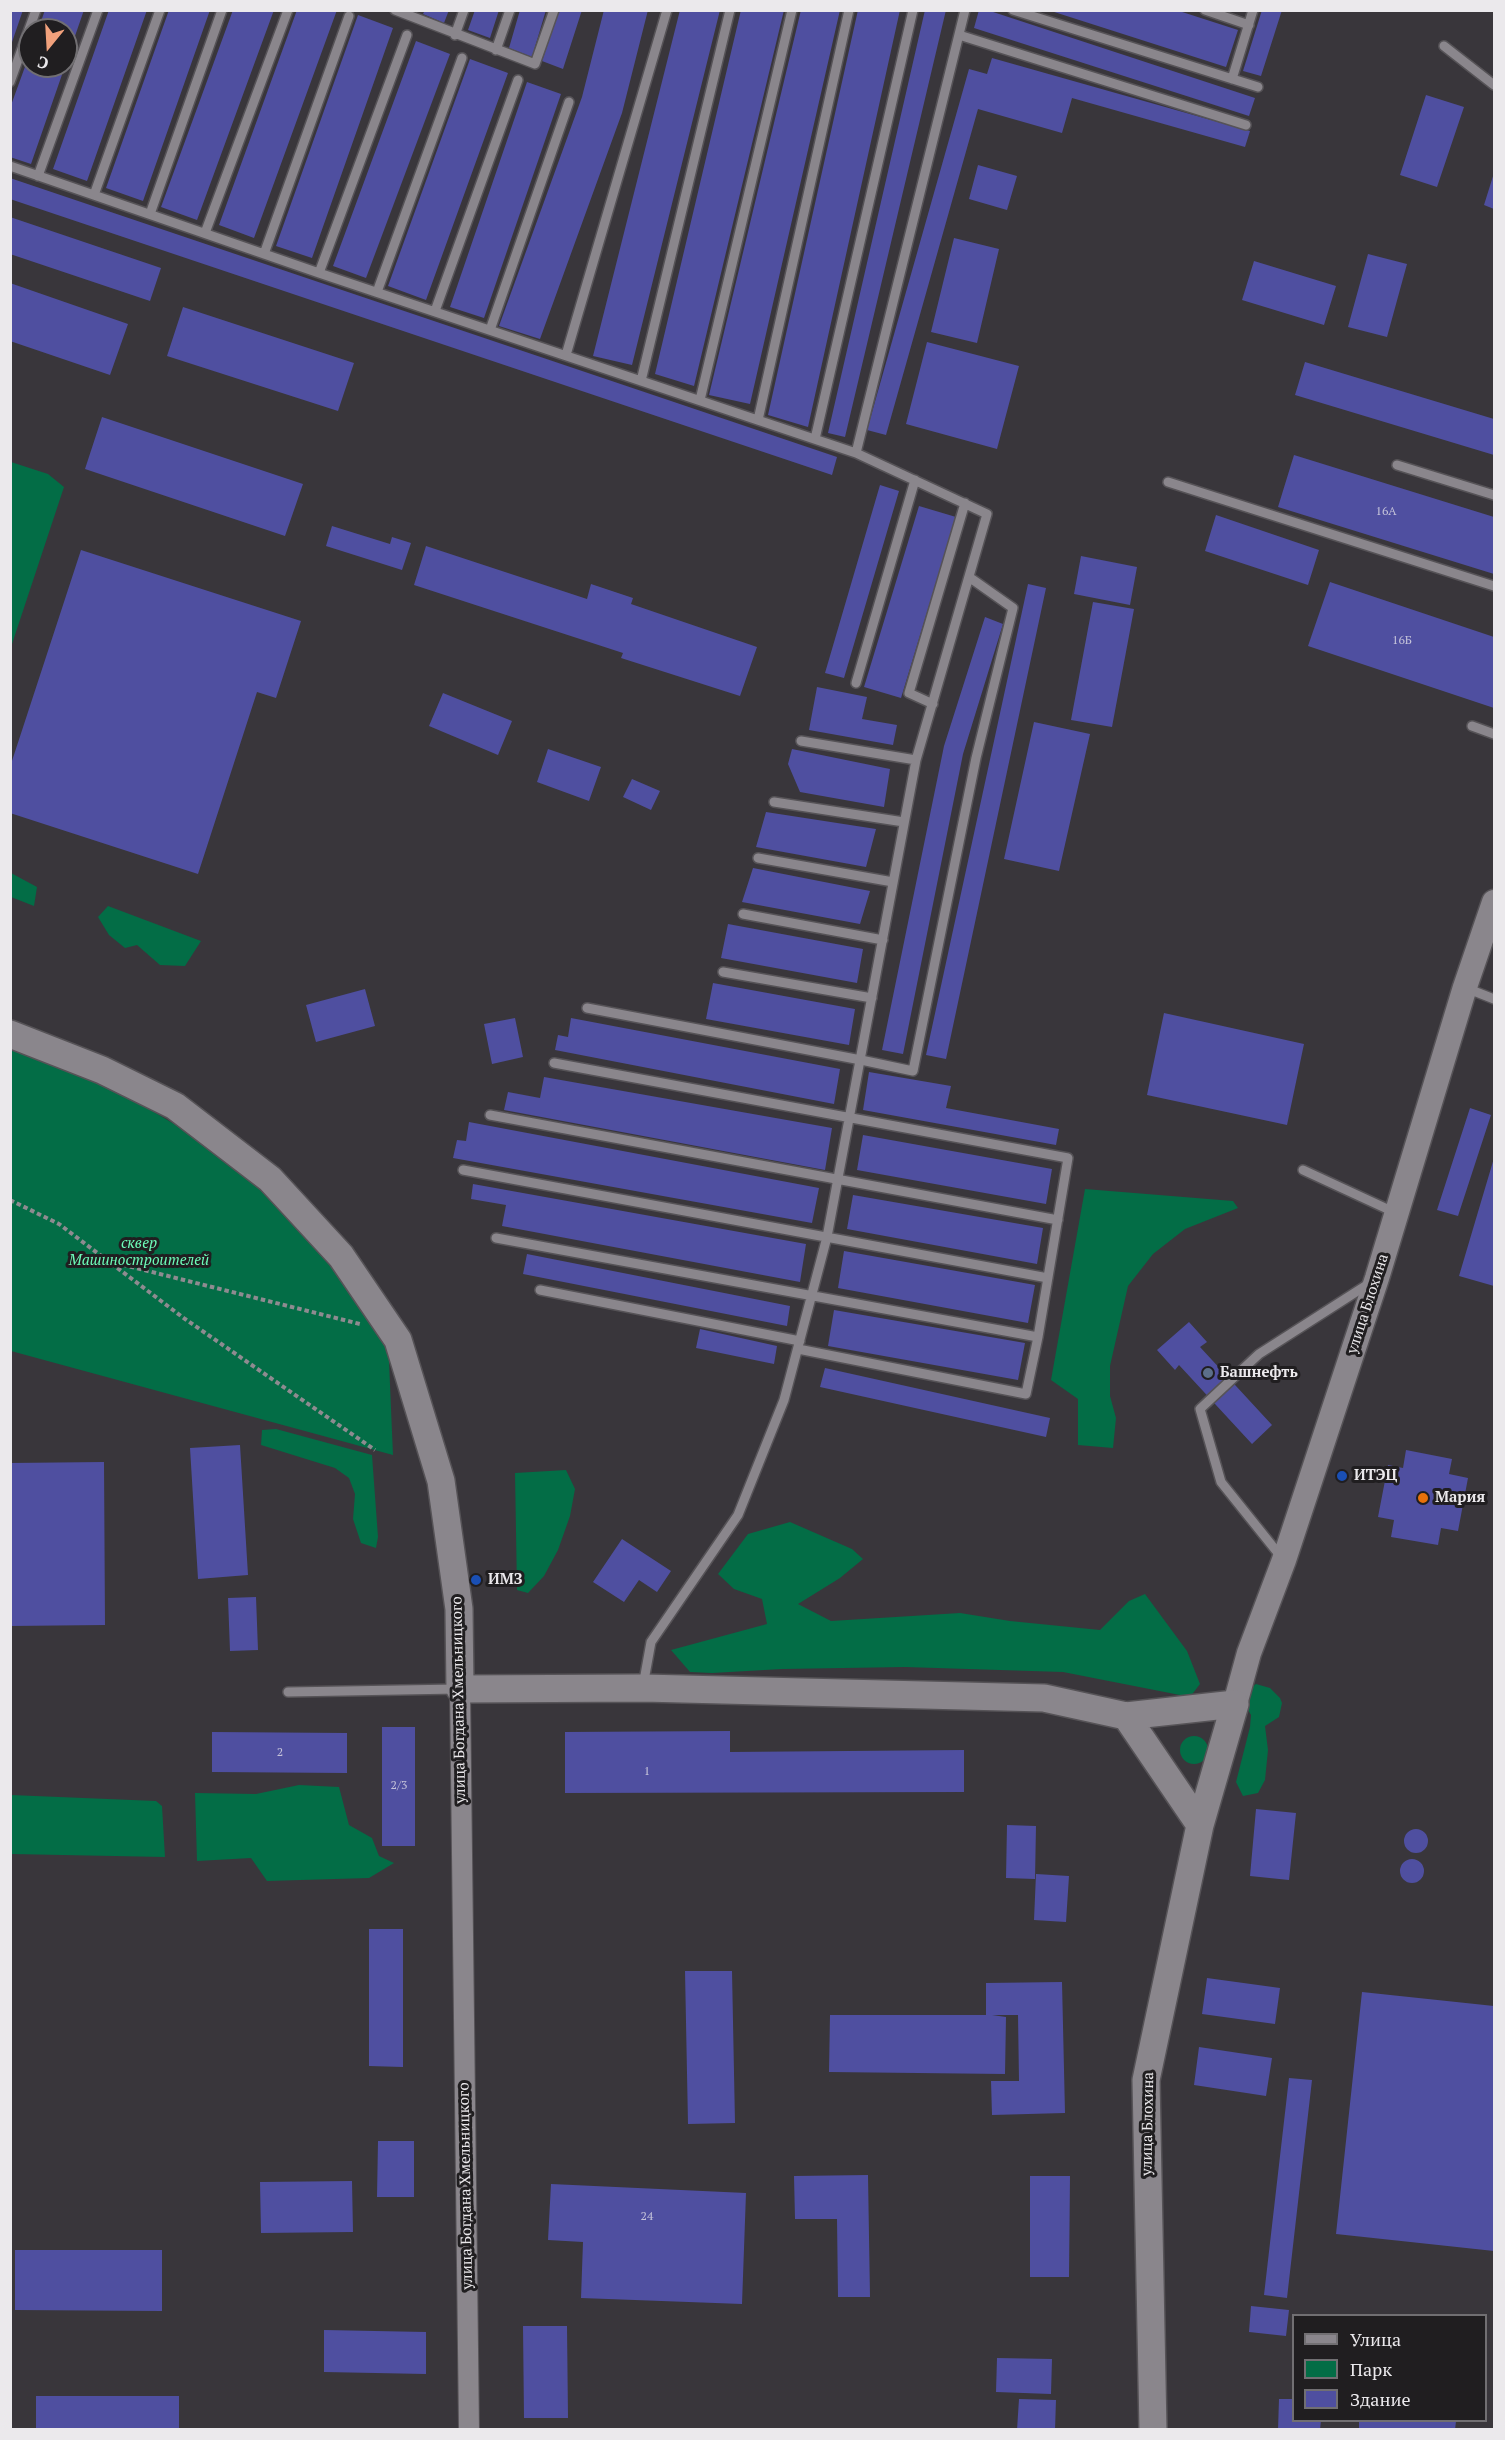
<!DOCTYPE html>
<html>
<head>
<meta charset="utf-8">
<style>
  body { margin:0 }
  #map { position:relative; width:1505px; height:2440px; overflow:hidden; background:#39363b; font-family:"PT Serif",serif }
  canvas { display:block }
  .frame { position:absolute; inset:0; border:12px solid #ebe9ec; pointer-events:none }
  .legend { position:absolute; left:1292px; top:2314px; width:195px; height:108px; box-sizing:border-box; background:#201e20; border:2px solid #716f72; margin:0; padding:8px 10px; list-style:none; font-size:18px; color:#ebe9ec }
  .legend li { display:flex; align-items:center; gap:12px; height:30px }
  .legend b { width:30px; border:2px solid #716f72 }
  .north { position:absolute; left:18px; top:18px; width:60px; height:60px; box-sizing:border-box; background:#201e20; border:2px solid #716f72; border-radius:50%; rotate:198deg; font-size:16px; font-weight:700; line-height:24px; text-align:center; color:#ebe9ec }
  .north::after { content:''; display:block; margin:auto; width:21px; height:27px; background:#f1a17c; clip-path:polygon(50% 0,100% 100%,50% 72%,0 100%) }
</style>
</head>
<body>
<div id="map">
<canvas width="1505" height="2440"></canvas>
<div class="frame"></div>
<ul class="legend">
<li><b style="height:8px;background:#8a868c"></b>Улица</li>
<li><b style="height:16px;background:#036d46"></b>Парк</li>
<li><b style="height:16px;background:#4f4fa0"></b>Здание</li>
</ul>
<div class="north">С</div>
</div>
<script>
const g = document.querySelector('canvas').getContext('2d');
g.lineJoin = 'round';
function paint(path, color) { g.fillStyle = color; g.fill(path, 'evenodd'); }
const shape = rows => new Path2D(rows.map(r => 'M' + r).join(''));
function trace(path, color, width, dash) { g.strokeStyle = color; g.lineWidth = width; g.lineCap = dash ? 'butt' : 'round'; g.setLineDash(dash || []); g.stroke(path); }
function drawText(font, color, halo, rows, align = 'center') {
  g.font = font + ' "PT Serif",serif'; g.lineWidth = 6; g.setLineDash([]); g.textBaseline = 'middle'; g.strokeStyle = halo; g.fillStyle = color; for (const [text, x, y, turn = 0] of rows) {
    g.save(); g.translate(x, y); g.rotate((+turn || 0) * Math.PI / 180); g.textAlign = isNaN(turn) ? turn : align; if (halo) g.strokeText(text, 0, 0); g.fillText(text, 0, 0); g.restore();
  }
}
const green = shape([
  [11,462,48,474,64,487,11,647],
  [11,873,37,887,34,906,11,897],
  [108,906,201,941,185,966,160,965,137,945,125,948,109,935,98,917],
  [10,1046,104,1082,229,1157,296,1217,388,1338,393,1455,11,1351],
  [1085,1189,1233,1201,1238,1208,1185,1229,1153,1254,1128,1286,1110,1366,1110,1396,1116,1418,1113,1448,1078,1445,1078,1399,1051,1380],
  [276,1429,372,1455,378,1537,376,1548,361,1543,353,1519,355,1494,349,1478,335,1468,261,1445,262,1430],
  [566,1470,575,1489,570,1516,558,1550,544,1576,528,1593,517,1590,515,1473],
  [790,1522,852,1549,863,1559,840,1578,798,1604,831,1621,960,1613,1010,1621,1100,1630,1129,1601,1145,1594,1187,1651,1200,1684,1190,1697,1063,1672,905,1667,782,1669,712,1673,690,1672,671,1650,767,1624,762,1599,734,1589,718,1574,748,1534],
  [1256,1684,1270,1688,1280,1698,1282,1703,1279,1717,1265,1726,1268,1750,1265,1780,1258,1793,1243,1796,1236,1782,1250,1727,1251,1715,1244,1703,1247,1691],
  '1180 1750a14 14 0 1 1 28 0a14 14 0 1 1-28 0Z',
  [299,1785,339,1787,349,1825,372,1838,379,1856,394,1863,369,1878,267,1881,251,1858,197,1861,195,1793,256,1794],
  [11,1795,156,1801,162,1806,165,1857,11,1854]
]);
const building = shape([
  [10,10,23,10,11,45,10,45],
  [45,10,84,10,66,62,66,30,38,30],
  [109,10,147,10,87,181,53,169],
  [169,10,210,10,143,201,106,188],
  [233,10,274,10,197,220,161,207],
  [297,10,337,10,254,238,219,225],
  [425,10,449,10,444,23,423,14],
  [475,10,499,10,490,38,468,30],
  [520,10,546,10,532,57,509,48],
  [559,10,582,10,563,69,542,61],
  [604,10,648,10,622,113,540,339,499,326,582,97],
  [680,10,720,10,632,365,593,356],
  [741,10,784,10,694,386,655,374],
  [801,10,840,10,750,404,709,395],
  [858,10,900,10,808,427,768,415],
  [925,10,946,10,845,437,828,433],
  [979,10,987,10,1255,98,1249,116,974,28],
  [1048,10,1176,10,1238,30,1226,67],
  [1262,10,1282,10,1261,76,1243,71],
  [358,15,393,28,312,258,276,246],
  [416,41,450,54,366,278,333,266],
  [30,53,30,66,65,66,31,164,10,157,10,108],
  [992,58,1250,131,1245,147,1072,98,1062,133,978,109,886,435,867,430,969,69,987,74],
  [470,59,508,73,426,300,388,286],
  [527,82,561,94,484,318,450,307],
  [1426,95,1464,107,1437,187,1400,175],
  [978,165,1017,176,1007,210,969,199],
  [1494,173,1494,209,1484,205],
  [10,178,837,457,832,475,10,199],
  [10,217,161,268,150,301,10,254],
  [954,238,999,249,977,343,931,332],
  [1368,254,1407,264,1387,337,1348,327],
  [1254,261,1336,286,1324,325,1242,300],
  [10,283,128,324,110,375,10,341],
  [183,307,354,363,338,411,167,356],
  [927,342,1019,366,997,449,906,424],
  [1305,362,1494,419,1494,455,1295,395],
  [102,417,303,484,285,536,85,469],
  [1294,455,1494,517,1494,574,1278,507],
  [880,485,899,491,844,678,825,673],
  [919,506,956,517,901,698,864,687],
  [1216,515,1319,550,1308,585,1205,551],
  [332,526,390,544,392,537,411,543,402,570,326,546],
  [426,546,587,599,591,584,633,598,631,604,757,647,740,696,621,658,623,653,414,585],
  [81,550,301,621,276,698,257,692,198,874,10,813,10,767],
  [1081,556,1137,567,1130,605,1074,594],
  [1330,582,1494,637,1494,708,1308,646],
  [1028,584,1046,588,946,1059,926,1055],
  [1093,602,1134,609,1112,727,1071,720],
  [985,617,1003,624,963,754,903,1054,882,1050,944,746],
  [817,687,867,697,862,719,897,725,893,745,809,730],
  [443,693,512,721,498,755,429,726],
  [1034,722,1090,734,1059,871,1004,859],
  [548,749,601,767,589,801,537,782],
  [792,749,890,769,884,807,800,792,788,764],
  [632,779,660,791,651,810,623,797],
  [766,812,876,829,866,867,756,847],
  [753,868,870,891,860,924,742,902],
  [728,924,863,949,857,983,721,958],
  [713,983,855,1009,849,1045,706,1019],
  [365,989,375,1026,316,1042,306,1005],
  [1164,1013,1304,1044,1287,1125,1147,1095],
  [515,1018,523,1057,492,1064,484,1024],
  [571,1018,840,1069,834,1104,555,1050,558,1035,568,1037],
  [869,1072,951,1086,946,1108,1059,1129,1056,1145,863,1110],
  [544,1077,832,1128,825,1170,504,1110,508,1092,540,1098],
  [1470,1108,1491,1115,1458,1216,1437,1210],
  [469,1122,819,1188,812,1223,453,1158,457,1140,466,1141],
  [863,1135,1052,1169,1046,1204,857,1170],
  [1494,1158,1494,1286,1459,1276],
  [473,1184,806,1244,800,1282,502,1226,506,1205,471,1199],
  [853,1195,1043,1228,1037,1264,847,1229],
  [844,1251,1035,1285,1028,1323,838,1288],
  [527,1254,790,1306,787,1326,523,1274],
  [834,1310,1025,1343,1018,1380,828,1346],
  [1189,1322,1207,1342,1200,1347,1272,1425,1252,1444,1179,1365,1175,1370,1157,1350],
  [700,1329,777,1346,774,1364,696,1348],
  [825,1368,1050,1418,1046,1437,820,1387],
  [240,1445,248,1575,198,1579,190,1448],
  [1406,1450,1452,1459,1449,1474,1468,1478,1458,1531,1441,1528,1438,1545,1391,1537,1394,1520,1378,1517,1388,1465,1403,1468],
  [104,1462,105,1625,10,1626,10,1463],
  [622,1539,671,1571,657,1592,639,1580,624,1602,593,1582],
  [256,1597,258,1650,230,1651,228,1598],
  [382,1727,415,1727,415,1846,382,1846],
  [730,1731,730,1752,964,1750,964,1792,565,1793,565,1732],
  [212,1732,347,1733,347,1773,212,1772],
  [1256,1809,1296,1813,1289,1880,1250,1876],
  [1007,1825,1036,1826,1035,1879,1006,1878],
  '1404 1841a12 12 0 1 1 24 0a12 12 0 1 1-24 0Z',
  '1400 1871a12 12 0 1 1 24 0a12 12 0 1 1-24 0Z',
  [1036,1874,1069,1876,1066,1922,1034,1920],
  [369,1929,403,1929,403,2067,369,2066],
  [685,1971,732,1971,735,2123,688,2124],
  [1207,1978,1280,1988,1275,2024,1202,2014],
  [1062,1982,1065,2113,992,2115,991,2081,1019,2081,1018,2015,992,2015,1006,2017,1005,2074,829,2072,830,2015,986,2015,986,1983],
  [1362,1992,1494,2006,1494,2251,1336,2234],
  [1199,2047,1272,2058,1266,2096,1194,2085],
  [1289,2078,1312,2080,1287,2298,1264,2295],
  [378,2141,414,2141,414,2197,377,2197],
  [868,2175,870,2297,838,2297,837,2219,795,2219,794,2176],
  [1030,2176,1070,2176,1069,2277,1030,2277],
  [352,2181,353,2232,261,2233,260,2182],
  [551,2184,746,2193,742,2304,581,2298,583,2242,548,2240],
  [15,2250,162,2250,162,2311,15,2310],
  [1251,2306,1289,2310,1286,2336,1249,2332],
  [523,2326,567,2326,568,2418,524,2418],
  [324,2330,426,2332,426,2374,324,2372],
  [997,2358,1052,2359,1051,2394,996,2392],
  [36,2396,179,2396,179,2430,36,2430],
  [1019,2399,1056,2400,1055,2430,1017,2430],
  [1279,2399,1294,2399,1294,2420,1321,2420,1320,2430,1278,2430],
  [1359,2420,1450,2420,1456,2421,1455,2430,1359,2430]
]);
const path = shape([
  [10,1200,59,1224,185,1319,375,1450],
  [108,1261,360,1324]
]);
const service = shape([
  [395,10,535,64,554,10],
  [1013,10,1258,87],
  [1205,10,1249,25],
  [455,35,464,10],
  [959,35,1246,125],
  [1444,46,1494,85],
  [496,50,510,10],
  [1232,79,1253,10],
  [10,82,36,10],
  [10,166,319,273,856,453,987,514,916,760,827,1237,784,1400,738,1515,651,1642,643,1686],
  [38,176,98,10],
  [94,195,160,10],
  [150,214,222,10],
  [205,233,288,10],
  [264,254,349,16],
  [319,273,407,35],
  [377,292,462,58],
  [435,311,518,80],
  [490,330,569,102],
  [566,355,667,10],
  [641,381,730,10],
  [700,400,792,10],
  [758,420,849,10],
  [815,439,913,10],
  [856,453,965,10],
  [1397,465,1494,495],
  [1168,482,1494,586],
  [856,683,915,480],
  [933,704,909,693,965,503],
  [1472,726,1494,734],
  [801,741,916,760],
  [774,802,904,822],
  [758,858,893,882],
  [743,914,883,940],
  [723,972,872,998],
  [1466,988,1494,999],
  [587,1008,861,1060,913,1071,976,758,1013,608,969,577],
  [554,1063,1068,1158,1038,1337],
  [490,1115,1058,1220],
  [463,1170,1048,1278],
  [1303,1170,1396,1213],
  [496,1238,1038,1337,1026,1394,798,1349],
  [540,1290,800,1341],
  [1282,1558,1221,1482,1200,1409,1259,1354,1370,1283],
  [288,1692,457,1689]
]);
const minor = shape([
  [460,1689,469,2430]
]);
const tertiary = shape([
  [1235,1704,1249,1653,1284,1560,1377,1278,1465,987,1494,902]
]);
const secondary = shape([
  [10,1034,102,1070,175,1106,270,1179,341,1256,398,1340,441,1481,459,1609,460,1689,643,1688,1044,1698,1126,1716],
  [1153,2430,1146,2080,1200,1825,1235,1704,1126,1716,1200,1825]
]);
const markers = [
  [1208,1373,6,"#5c6f8a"],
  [1342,1476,6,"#1a4fb4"],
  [1423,1498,6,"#e8710a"],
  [476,1580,6,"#1a4fb4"]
];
const numberNames = [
  ["16А",1386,512],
  ["16Б",1402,641],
  ["2",280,1753],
  ["1",647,1772],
  ["2/3",399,1786],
  ["24",647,2217]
];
const parkNames = [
  ["сквер",139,1244],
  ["Машиностроителей",139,1261]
];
const streetNames = [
  ["улица Блохина",1368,1304,-72],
  ["улица Богдана Хмельницкого",459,1700,-91],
  ["улица Блохина",1148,2124,-89],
  ["улица Богдана Хмельницкого",466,2186,-91]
];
const poiNames = [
  ["Башнефть",1220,1373],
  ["ИТЭЦ",1354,1476],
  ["Мария",1435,1498],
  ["ИМЗ",488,1580]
];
paint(green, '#036d46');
paint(building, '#4f4fa0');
trace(service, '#565357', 12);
trace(minor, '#565357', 22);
trace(tertiary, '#565357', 27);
trace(secondary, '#565357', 30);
trace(path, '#8e8b90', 4, [4.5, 3]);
trace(service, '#8a868c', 9);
trace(minor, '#8a868c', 20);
trace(tertiary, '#8a868c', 24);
trace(secondary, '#8a868c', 27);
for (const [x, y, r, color] of markers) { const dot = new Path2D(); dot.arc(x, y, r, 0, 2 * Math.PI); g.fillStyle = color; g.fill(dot); trace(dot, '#201e20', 2); }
drawText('12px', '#c4c2d9', null, numberNames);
drawText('italic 15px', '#6dfdb9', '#201e20', parkNames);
drawText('15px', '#ebe9ec', '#201e20', streetNames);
drawText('bold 15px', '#ebe9ec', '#201e20', poiNames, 'left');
</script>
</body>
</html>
